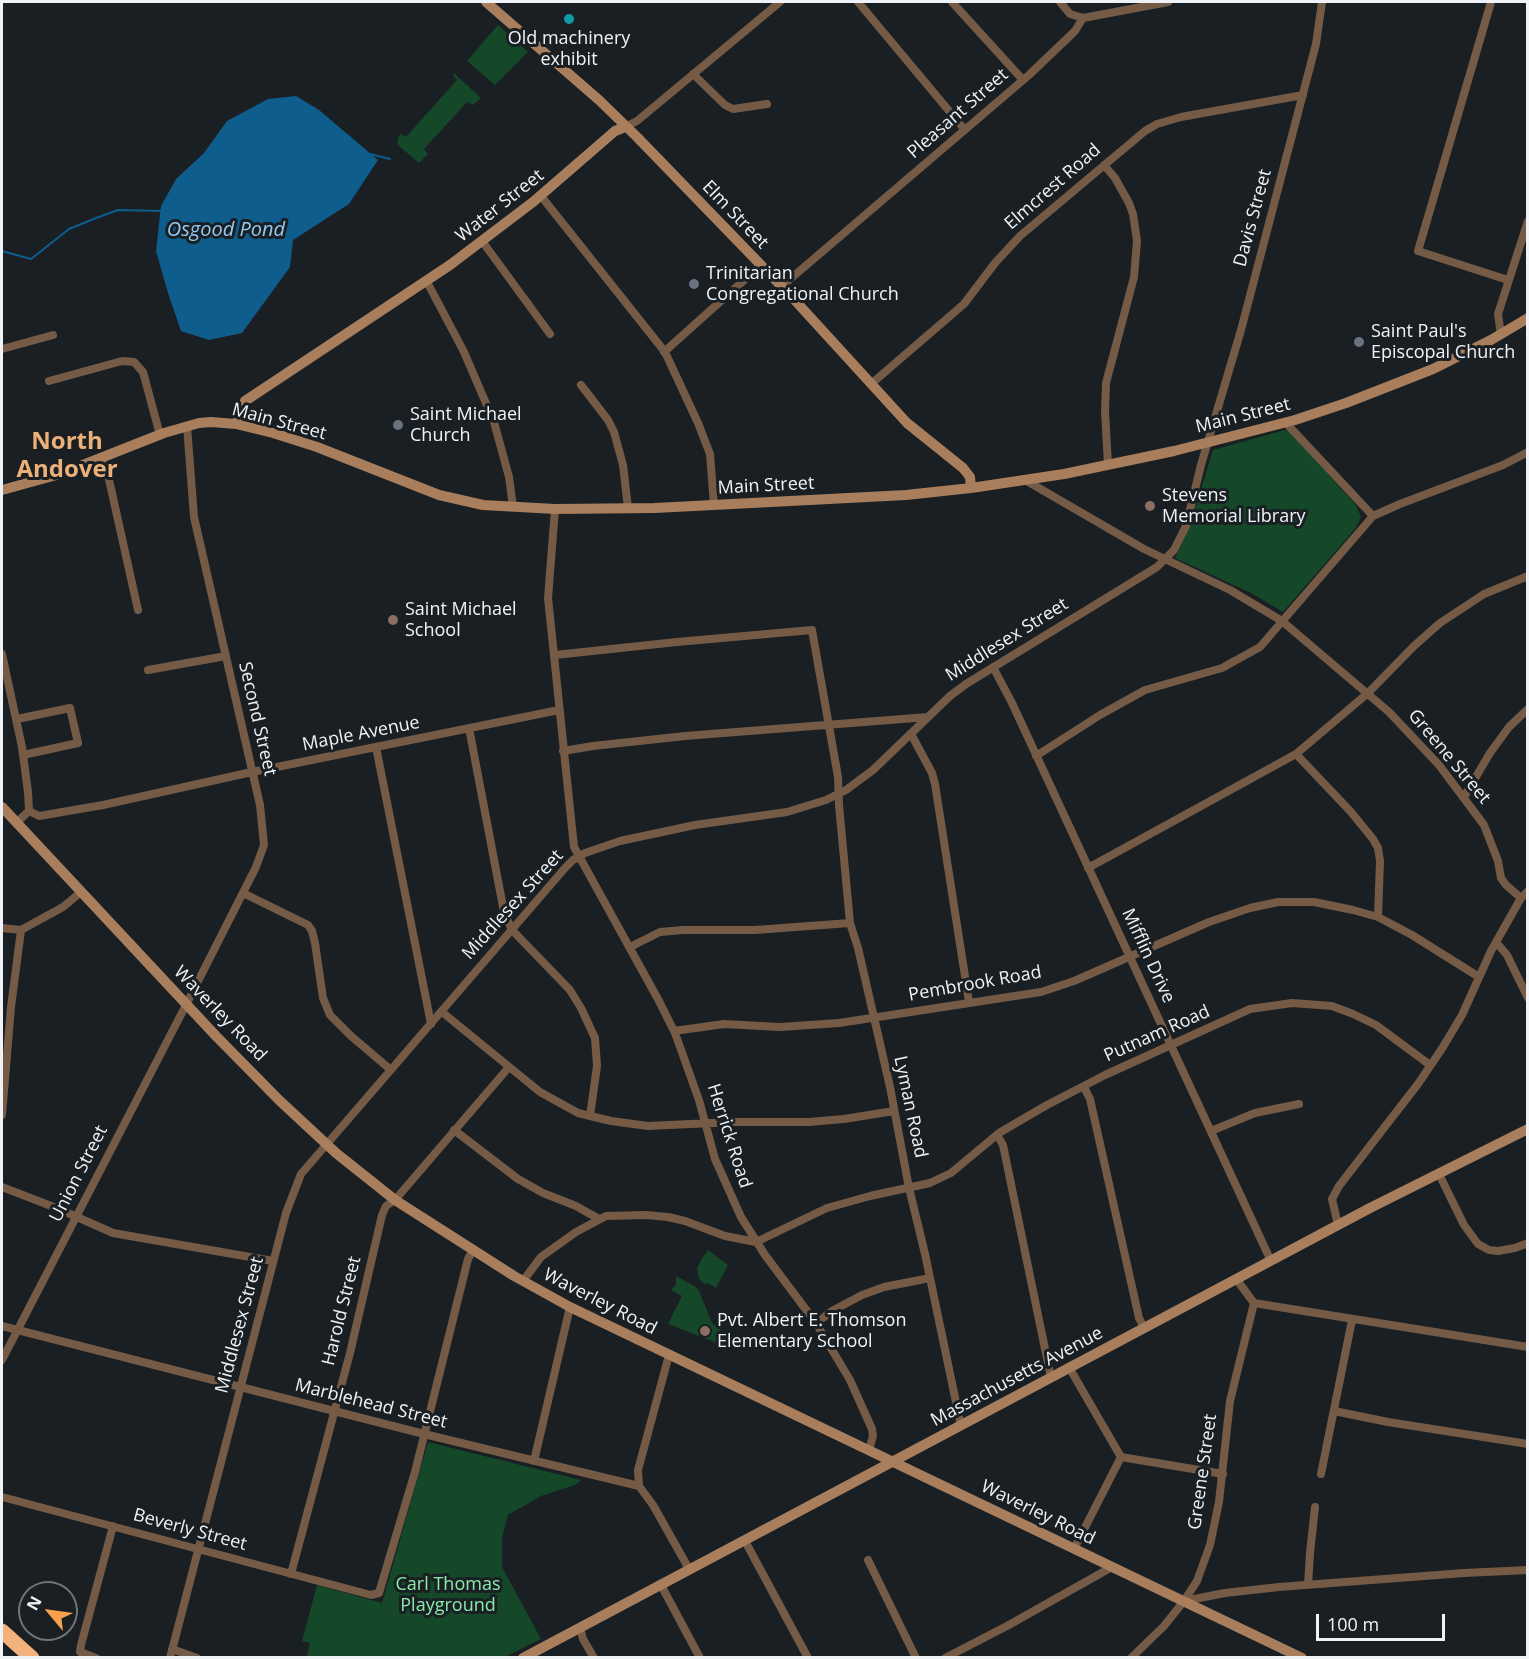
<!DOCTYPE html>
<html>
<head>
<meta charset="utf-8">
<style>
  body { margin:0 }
  #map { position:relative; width:1529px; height:1659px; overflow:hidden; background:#191f23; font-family:"Open Sans",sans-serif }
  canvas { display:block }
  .frame { position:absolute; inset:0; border:3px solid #eff3f7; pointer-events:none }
  .north { position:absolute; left:18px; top:1581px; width:60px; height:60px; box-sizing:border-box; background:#191f23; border:2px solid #6f7478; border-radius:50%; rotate:299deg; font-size:16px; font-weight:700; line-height:24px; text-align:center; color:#eff3f7 }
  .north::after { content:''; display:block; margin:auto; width:21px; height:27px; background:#f7a14a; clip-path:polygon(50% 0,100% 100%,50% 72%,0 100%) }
  .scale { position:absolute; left:1316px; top:1614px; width:129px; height:27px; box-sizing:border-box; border:3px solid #eff3f7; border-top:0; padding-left:8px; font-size:18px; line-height:21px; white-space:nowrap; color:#eff3f7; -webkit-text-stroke:4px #191f23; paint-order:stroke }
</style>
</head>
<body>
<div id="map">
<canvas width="1529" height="1659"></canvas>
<div class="frame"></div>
<div class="north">N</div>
<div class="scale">100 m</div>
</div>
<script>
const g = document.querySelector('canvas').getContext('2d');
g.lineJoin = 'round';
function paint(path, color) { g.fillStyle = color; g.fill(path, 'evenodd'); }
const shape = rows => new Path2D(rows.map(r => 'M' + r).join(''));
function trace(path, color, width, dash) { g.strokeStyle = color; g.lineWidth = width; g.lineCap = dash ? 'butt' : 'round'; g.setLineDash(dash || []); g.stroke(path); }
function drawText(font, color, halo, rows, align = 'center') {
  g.font = font + ' "Open Sans",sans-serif'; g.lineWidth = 6; g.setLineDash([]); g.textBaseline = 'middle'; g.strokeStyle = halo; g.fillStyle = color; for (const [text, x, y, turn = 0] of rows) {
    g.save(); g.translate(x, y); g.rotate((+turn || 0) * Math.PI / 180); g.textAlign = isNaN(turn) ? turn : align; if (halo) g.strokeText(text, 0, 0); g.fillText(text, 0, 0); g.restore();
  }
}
const green = shape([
  [498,25,528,52,495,85,467,61],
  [454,73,481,98,473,105,467,102,424,149,428,154,419,163,399,146,397,142,399,136,401,134,406,137,447,91,457,80,453,75],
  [1285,430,1289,431,1356,505,1361,517,1355,529,1283,612,1251,593,1175,558,1190,526,1213,450],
  [708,1250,728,1265,716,1288,707,1283,706,1285,699,1279,697,1268,703,1257],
  [676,1276,696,1287,699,1291,712,1323,723,1332,717,1343,668,1324,682,1296,671,1290,676,1285],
  [428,1442,581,1480,575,1485,541,1496,508,1515,502,1538,502,1567,541,1639,505,1657,307,1657,310,1643,302,1641,317,1585,382,1603]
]);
const water = shape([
  [296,96,319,110,378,160,349,204,293,240,290,267,242,333,209,340,181,331,168,293,156,251,161,206,176,179,204,153,227,121,268,99]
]);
const stream = shape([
  [370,154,390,159],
  [2,251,31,259,69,229,96,218,118,210,161,211]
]);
const street = shape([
  [858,2,965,130],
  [952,2,1023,80],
  [1060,2,1070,14,1083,18,1168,2],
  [1491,2,1418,251,1508,280],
  [693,74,725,105,733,109,767,104],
  [625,127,637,121,780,2],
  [1104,165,1115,178,1129,203,1133,214,1137,241,1134,277,1106,383,1105,411,1108,465],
  [541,196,665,352,698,423,710,454,714,505],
  [482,241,550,334],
  [426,280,464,352,494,422,509,477,513,507],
  [782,286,1029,75,1075,31,1083,18],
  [1501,335,1498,314,1528,221],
  [2,349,53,335],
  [664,352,761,265],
  [49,381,122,361,134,362,143,372,160,435],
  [871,384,964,304,995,263,1020,236,1145,131,1157,124,1181,117,1303,95],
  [581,385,608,420,614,432,623,465,628,508],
  [1286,423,1373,516],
  [101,459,108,475,138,610],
  [1025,480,1144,549,1230,590,1282,621,1296,633,1389,712,1439,765,1484,825,1498,861,1501,878,1506,885,1521,898,1491,951,1462,1015,1443,1047,1418,1084,1339,1186,1332,1199,1338,1225],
  [555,509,548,598,574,847,659,1001,675,1033,699,1100,715,1159,741,1217,765,1255,816,1323,850,1380,872,1429,873,1436,869,1450],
  [2,654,22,747,28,792,29,811,16,823],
  [555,655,677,642,812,630,838,777,839,805,850,923,858,948,890,1087,909,1188,925,1254,961,1426],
  [993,667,1012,703,1271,1261],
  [148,670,226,656],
  [17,719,70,708,78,743,23,755],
  [469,728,504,912,512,930,570,990,581,1008,595,1038,597,1066,590,1116],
  [911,734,932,773,935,784,969,1002],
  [376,747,431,1024],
  [563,751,593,746,685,736,928,717],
  [1296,754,1351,812,1373,839,1378,848,1380,861,1378,917],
  [1036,756,1100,715,1145,690,1222,668,1260,647,1373,516,1400,504,1503,465,1528,452],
  [1464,797,1490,753,1509,727,1528,709],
  [29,811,39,816,103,805,252,772,559,710],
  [1088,868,1296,754,1368,693,1414,646,1440,623,1484,594,1528,576],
  [243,893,308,925,312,931,315,943,323,998,330,1015,351,1036,391,1070],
  [1521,898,1528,891],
  [2,928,21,930,63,907,81,892],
  [1496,942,1507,955,1528,998],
  [630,947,660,932,683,930,755,930,850,923],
  [442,1012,540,1092,578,1113,611,1121,648,1126,733,1122,809,1122,844,1119,894,1111],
  [674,1031,724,1024,780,1027,839,1023,1041,992,1074,981,1209,922,1250,908,1278,902,1314,902,1353,910,1378,917,1412,935,1479,977],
  [1084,1087,1090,1099,1139,1318,1144,1328],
  [2,1115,11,1007,21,930],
  [454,1130,518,1179,543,1193,576,1206,599,1219],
  [1211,1131,1255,1113,1299,1104],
  [997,1135,1003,1145,1051,1378],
  [1439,1174,1464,1225,1478,1244,1489,1250,1498,1251,1515,1248,1528,1243],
  [2,1187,59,1209,113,1233,273,1261],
  [1237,1280,1254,1303],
  [523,1281,541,1257,576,1232,606,1216,646,1215,668,1217,685,1221,725,1236,756,1242,827,1208,870,1196,930,1183,951,1173,999,1133,1047,1105,1105,1075,1250,1009,1292,1003,1332,1006,1353,1014,1376,1025,1430,1065],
  [1254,1303,1528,1347],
  [816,1323,832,1311,862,1295,884,1287,930,1278],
  [2,1326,424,1434,639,1486,653,1505,689,1569],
  [2,1360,187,1003,256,867,264,845,260,805,194,517,187,426],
  [1070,1369,1121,1457,1223,1474],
  [1334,1411,1388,1422,1528,1444],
  [534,1461,570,1307],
  [1321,1474,1352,1320],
  [639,1486,638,1470,669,1355],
  [2,1497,371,1595,379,1593,415,1472,468,1259,473,1250],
  [745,1541,808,1658],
  [1074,1549,1121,1457],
  [868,1560,916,1658],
  [291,1574,350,1353,382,1215,386,1206,395,1200,509,1067],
  [661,1585,700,1658],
  [1308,1585,1310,1553,1315,1507],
  [1184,1601,1225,1593,1279,1587,1464,1573,1528,1570],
  [580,1628,583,1639,594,1658],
  [172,1649,197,1658],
  [96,1658,80,1652,81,1645,113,1526],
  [170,1658,286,1213,301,1174,565,868,573,860,585,853,620,841,695,825,787,812,826,800,846,790,873,770,950,696,966,684,1157,567,1174,550,1186,526,1201,465,1241,330,1316,44,1322,2],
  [945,1658,1007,1626,1112,1567],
  [1131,1658,1164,1626,1184,1601,1197,1581,1210,1545,1219,1502,1230,1401,1254,1303]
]);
const secondary = shape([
  [486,2,599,100,637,137,790,295,907,423,963,468,970,477,971,488],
  [236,424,245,401,450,265,533,202,615,131,625,127],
  [2,490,60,474,164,433,199,423,211,422,236,424,273,433,317,447,439,495,483,505,555,509,655,508,906,495,971,488,1064,474,1174,451,1295,420,1346,403,1433,369,1491,340,1528,318],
  [2,807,216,1036,279,1100,336,1153,395,1200,514,1276,570,1307,1302,1658],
  [523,1658,1370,1208,1528,1129]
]);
const highway = shape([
  [2,1631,32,1658]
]);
const markers = [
  [569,19,6,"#0f9aa8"],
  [694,284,6,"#6b7280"],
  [1359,342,6,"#6b7280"],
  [398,425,6,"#6b7280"],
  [1150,506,6,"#8d6e63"],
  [393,620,6,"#8d6e63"],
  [705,1331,6,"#8d6e63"]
];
const poiNames = [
  ["Old machinery",569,39,"center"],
  ["exhibit",569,60,"center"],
  ["Trinitarian",706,274],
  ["Congregational Church",706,295],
  ["Saint Paul's",1371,332],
  ["Episcopal Church",1371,353],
  ["Saint Michael",410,415],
  ["Church",410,436],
  ["Stevens",1162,496],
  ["Memorial Library",1162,517],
  ["Saint Michael",405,610],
  ["School",405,631],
  ["Pvt. Albert E. Thomson",717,1321],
  ["Elementary School",717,1342]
];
const streetNames = [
  ["Pleasant Street",958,114,-41],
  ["Elmcrest Road",1053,187,-41],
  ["Water Street",500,206,-38],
  ["Elm Street",735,215,46],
  ["Davis Street",1253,218,-75],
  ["Main Street",1243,416,-14],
  ["Main Street",279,422,15],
  ["Main Street",766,486,-3],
  ["Middlesex Street",1007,640,-32],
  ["Second Street",257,719,77],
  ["Maple Avenue",361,734,-11],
  ["Greene Street",1449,757,50],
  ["Middlesex Street",513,905,-48],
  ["Mifflin Drive",1148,956,65],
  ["Pembrook Road",975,984,-10],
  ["Waverley Road",220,1014,46],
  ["Putnam Road",1157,1034,-24],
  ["Lyman Road",910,1107,78],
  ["Herrick Road",729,1136,72],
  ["Union Street",79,1174,-63],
  ["Waverley Road",600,1302,27],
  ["Harold Street",342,1311,-76],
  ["Middlesex Street",240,1325,-75],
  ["Massachusetts Avenue",1017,1377,-28],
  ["Marblehead Street",371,1404,14],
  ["Greene Street",1203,1472,-82],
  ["Waverley Road",1038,1513,26],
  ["Beverly Street",190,1530,15]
];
const parkNames = [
  ["Carl Thomas",448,1585],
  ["Playground",448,1606]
];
const waterNames = [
  ["Osgood Pond",226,230]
];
const districtNames = [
  ["North",67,442],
  ["Andover",67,470]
];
paint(green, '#154829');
paint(water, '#0e5d8d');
trace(stream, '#0e5d8d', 2);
trace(street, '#755b46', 8);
trace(secondary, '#a87e5c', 10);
trace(highway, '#f3b17b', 15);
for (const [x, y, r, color] of markers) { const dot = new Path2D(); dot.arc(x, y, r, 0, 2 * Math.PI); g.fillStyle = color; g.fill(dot); trace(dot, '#191f23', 2); }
drawText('18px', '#eff3f7', '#191f23', poiNames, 'left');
drawText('18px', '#eff3f7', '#191f23', streetNames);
drawText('18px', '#88eca9', '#191f23', parkNames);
drawText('italic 20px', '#95caf3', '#191f23', waterNames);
drawText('bold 24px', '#ecb079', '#191f23', districtNames);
</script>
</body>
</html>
